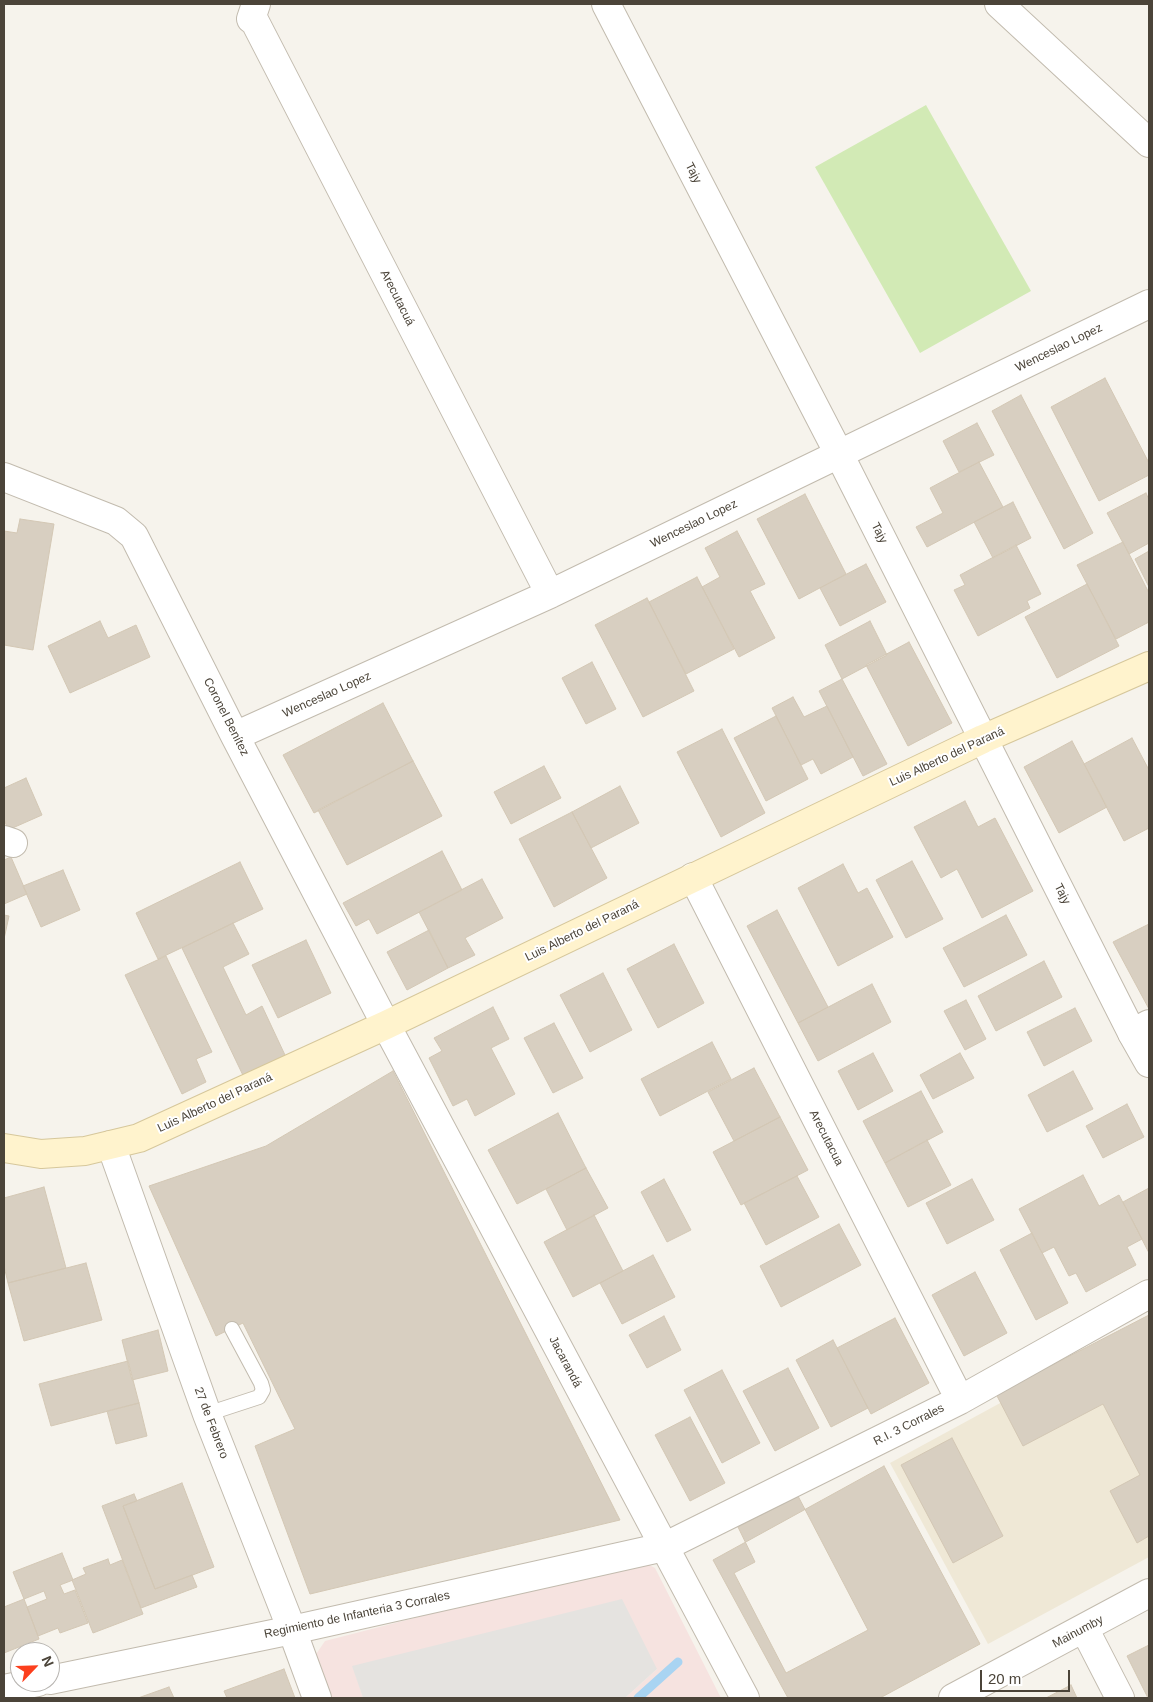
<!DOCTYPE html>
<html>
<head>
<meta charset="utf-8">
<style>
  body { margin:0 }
  #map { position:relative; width:1153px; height:1702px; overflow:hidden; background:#f6f3ec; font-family:Arial,sans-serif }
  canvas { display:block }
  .frame { position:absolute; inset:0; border:5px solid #4b4439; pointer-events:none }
  .north { position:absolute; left:10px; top:1642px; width:50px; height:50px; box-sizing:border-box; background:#fff; border:1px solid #b7b4b0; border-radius:50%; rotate:66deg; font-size:14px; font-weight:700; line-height:20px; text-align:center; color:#4b4439 }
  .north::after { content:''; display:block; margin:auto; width:18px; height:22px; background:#fc3f1d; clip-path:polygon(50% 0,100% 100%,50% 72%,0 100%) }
  .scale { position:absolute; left:980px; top:1670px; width:90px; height:22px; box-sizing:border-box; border:2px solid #4b4439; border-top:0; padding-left:6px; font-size:15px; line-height:18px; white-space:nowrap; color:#4b4439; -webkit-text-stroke:4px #fff; paint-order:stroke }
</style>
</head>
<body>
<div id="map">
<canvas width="1153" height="1702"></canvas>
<div class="frame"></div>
<div class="north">N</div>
<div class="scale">20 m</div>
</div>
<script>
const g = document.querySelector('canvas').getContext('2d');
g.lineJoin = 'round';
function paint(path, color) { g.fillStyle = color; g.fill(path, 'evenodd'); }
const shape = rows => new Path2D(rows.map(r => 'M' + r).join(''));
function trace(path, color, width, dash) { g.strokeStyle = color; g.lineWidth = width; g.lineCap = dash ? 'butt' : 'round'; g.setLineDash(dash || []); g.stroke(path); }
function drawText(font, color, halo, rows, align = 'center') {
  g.font = font + ' Arial,sans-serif'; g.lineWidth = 4; g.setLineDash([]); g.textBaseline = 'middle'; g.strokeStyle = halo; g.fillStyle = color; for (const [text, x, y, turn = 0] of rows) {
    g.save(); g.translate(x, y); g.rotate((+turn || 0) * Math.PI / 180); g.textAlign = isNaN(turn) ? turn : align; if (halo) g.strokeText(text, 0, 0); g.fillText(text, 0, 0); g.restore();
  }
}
const education = shape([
  [1149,1322,1149,1557,988,1644,890,1463]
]);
const medical = shape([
  [640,1560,655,1568,721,1698,625,1698,657,1669,353,1666,363,1698,323,1698,310,1663,325,1641]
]);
const green = shape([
  [926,105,1031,291,920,353,815,167]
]);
const parking = shape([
  [622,1599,657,1669,625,1698,363,1698,352,1666]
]);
const stream = shape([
  [638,1698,678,1662]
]);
const building = shape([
  [1105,378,1149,463,1149,475,1099,501,1051,407,1105,378],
  [1021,395,1093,533,1064,549,992,411,1021,395],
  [977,423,994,455,959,472,943,441,977,423],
  [979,462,1003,507,927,547,916,527,943,513,930,488,979,462],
  [1146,493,1149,500,1149,543,1129,554,1107,513,1146,493],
  [805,494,846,574,799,599,757,519,805,494],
  [1013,502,1031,538,993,558,974,522,1013,502],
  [20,519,54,524,33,650,4,645,4,531,17,533,20,519],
  [737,531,765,584,750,591,775,638,739,657,702,587,720,577,705,548,737,531],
  [1123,542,1149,593,1149,622,1116,639,1077,565,1123,542],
  [1016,545,1041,594,1027,601,1030,608,978,636,954,590,965,585,960,575,1016,545],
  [1149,551,1149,587,1135,559,1149,551],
  [866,564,886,602,840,626,820,588,866,564],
  [697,577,734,649,686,674,649,602,697,577],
  [1087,584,1119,646,1057,678,1025,617,1087,584],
  [647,598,694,691,643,717,595,625,647,598],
  [100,621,108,638,136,625,150,657,70,693,48,646,100,621],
  [870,621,887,655,842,679,825,645,870,621],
  [909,642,952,723,908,746,866,665,909,642],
  [592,662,616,709,586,724,562,678,592,662],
  [842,679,887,764,863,776,819,691,842,679],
  [793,697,804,717,827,706,853,757,821,774,813,759,801,765,772,708,793,697],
  [383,703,413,761,314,813,283,755,383,703],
  [776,716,808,779,766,801,734,738,776,716],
  [722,729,765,813,721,837,677,752,722,729],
  [1132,738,1149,770,1149,828,1124,841,1084,764,1132,738],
  [1072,741,1107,807,1059,833,1024,767,1072,741],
  [413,761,442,816,347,865,318,810,413,761],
  [544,766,561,798,511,824,494,792,544,766],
  [26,778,42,815,8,830,4,819,4,788,26,778],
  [620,786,639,823,591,848,572,812,620,786],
  [965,801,978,827,995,818,1033,891,982,918,957,869,941,878,914,827,965,801],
  [572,812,607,878,554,907,519,839,572,812],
  [442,851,462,890,377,934,369,919,356,926,343,903,442,851],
  [11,857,27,894,4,904,4,860,11,857],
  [912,861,943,919,906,938,876,880,912,861],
  [240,862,263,909,158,959,136,913,240,862],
  [843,864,858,893,867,888,893,937,838,966,798,888,843,864],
  [63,870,80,910,41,927,23,886,63,870],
  [482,879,503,918,465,938,475,955,448,968,419,912,482,879],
  [777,910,828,1007,798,1023,747,926,777,910],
  [4,915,9,916,4,939,4,915],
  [1006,915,1027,955,964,987,943,948,1006,915],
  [233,923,249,954,223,967,246,1015,262,1006,292,1070,250,1090,182,948,233,923],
  [1149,924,1149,1009,1113,942,1149,924],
  [429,930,448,968,407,990,387,952,429,930],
  [306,940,331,993,278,1018,252,965,306,940],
  [674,944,704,1003,658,1028,627,969,674,944],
  [166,956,212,1052,196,1059,206,1082,182,1094,125,975,166,956],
  [1044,961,1062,997,996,1031,978,996,1044,961],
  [603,973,632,1030,590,1052,560,995,603,973],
  [872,984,891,1022,818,1061,798,1023,872,984],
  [966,1000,986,1039,965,1050,944,1011,966,1000],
  [493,1007,509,1039,491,1048,515,1094,475,1116,467,1099,453,1106,429,1058,442,1051,434,1038,493,1007],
  [1075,1008,1092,1041,1044,1066,1027,1032,1075,1008],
  [554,1023,583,1078,553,1093,524,1038,554,1023],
  [712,1042,731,1079,660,1116,641,1079,712,1042],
  [873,1053,893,1091,858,1110,838,1071,873,1053],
  [960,1053,974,1078,933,1099,920,1075,960,1053],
  [754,1068,780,1117,734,1141,708,1092,754,1068],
  [393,1071,620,1520,310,1594,255,1446,295,1429,243,1323,216,1336,149,1186,266,1146,393,1071],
  [1073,1071,1093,1109,1047,1132,1028,1095,1073,1071],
  [921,1091,943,1132,885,1163,863,1121,921,1091],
  [1127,1104,1144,1137,1103,1158,1086,1126,1127,1104],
  [558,1113,586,1168,517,1204,488,1150,558,1113],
  [780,1117,808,1170,741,1205,713,1152,780,1117],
  [927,1140,951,1185,908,1207,885,1163,927,1140],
  [586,1168,608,1208,567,1230,546,1189,586,1168],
  [1083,1175,1099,1206,1119,1195,1142,1239,1127,1247,1136,1265,1086,1292,1076,1273,1069,1276,1054,1247,1042,1253,1019,1209,1083,1175],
  [797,1176,819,1217,766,1245,744,1203,797,1176],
  [664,1179,691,1230,667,1242,641,1192,664,1179],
  [972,1179,994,1220,947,1244,926,1203,972,1179],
  [44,1187,66,1268,8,1283,4,1266,4,1198,44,1187],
  [1149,1188,1149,1253,1123,1202,1149,1188],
  [594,1215,623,1271,573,1297,544,1242,594,1215],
  [839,1224,861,1265,781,1307,760,1266,839,1224],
  [1032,1233,1068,1303,1036,1320,1000,1250,1032,1233],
  [653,1255,675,1297,622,1324,600,1283,653,1255],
  [86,1263,102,1320,24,1341,8,1283,86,1263],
  [975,1272,1007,1333,964,1356,932,1295,975,1272],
  [1149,1315,1149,1536,1137,1543,1110,1491,1140,1475,1103,1404,1023,1446,996,1394,1149,1315],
  [664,1316,681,1350,647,1368,629,1335,664,1316],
  [895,1318,929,1383,871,1414,837,1348,895,1318],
  [158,1330,168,1371,132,1380,122,1340,158,1330],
  [833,1340,868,1408,831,1427,796,1360,833,1340],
  [128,1361,139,1403,51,1426,39,1384,128,1361],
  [788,1368,819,1428,775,1451,743,1391,788,1368],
  [722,1370,760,1443,722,1463,684,1390,722,1370],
  [139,1403,147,1436,116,1444,107,1411,139,1403],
  [690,1417,725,1483,690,1501,655,1435,690,1417],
  [952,1438,1003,1536,953,1563,901,1465,952,1438],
  [884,1466,980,1644,880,1698,788,1698,713,1560,884,1466],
  [182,1483,214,1567,155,1589,123,1506,182,1483],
  [134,1494,137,1501,123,1506,155,1589,192,1575,197,1587,141,1608,102,1506,134,1494],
  [798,1496,868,1630,786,1673,734,1573,755,1562,738,1527,798,1496],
  [62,1553,73,1580,60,1585,64,1594,75,1590,88,1623,60,1633,58,1628,38,1636,27,1607,47,1599,44,1591,24,1599,13,1572,62,1553],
  [108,1559,110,1565,122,1560,143,1614,93,1633,72,1580,86,1574,83,1568,108,1559],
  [24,1599,39,1639,4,1653,4,1607,24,1599],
  [1149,1645,1149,1698,1148,1698,1127,1656,1149,1645],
  [284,1669,295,1698,227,1698,224,1691,284,1669],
  [1071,1685,1077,1698,1046,1698,1071,1685],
  [169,1687,174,1698,138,1698,169,1687]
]);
const service = shape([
  [207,1414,259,1397,263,1390,261,1383,232,1329]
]);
const minor = shape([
  [256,4,251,19,253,18,550,594],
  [999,4,1149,143],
  [4,477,116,521,134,536,235,736,386,1025],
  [235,736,550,594,1149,304],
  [4,840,13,843],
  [693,877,960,1400],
  [1132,1033,1149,1024],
  [111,1145,207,1414,292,1630,317,1698],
  [664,1547,960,1400,1149,1294],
  [1084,1628,1120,1698],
  [953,1698,1149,1593]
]);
const tertiary = shape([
  [606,4,839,454,1132,1033,1149,1063],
  [386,1025,745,1698],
  [50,1680,292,1630,664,1547],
  [4,1689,38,1682]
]);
const secondary = shape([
  [4,1148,41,1154,85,1151,139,1138,386,1025,983,739,1149,666]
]);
const streetNames = [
  ["Tajy",693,173,63],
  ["Arecutacuá",397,298,63],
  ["Wenceslao Lopez",1059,348,-26],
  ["Wenceslao Lopez",694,524,-26],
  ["Tajy",879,533,63],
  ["Wenceslao Lopez",327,695,-24],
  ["Coronel Benítez",226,717,63],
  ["Luis Alberto del Paraná",947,757,-25],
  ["Tajy",1062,894,63],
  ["Luis Alberto del Paraná",582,931,-26],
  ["Luis Alberto del Paraná",215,1103,-25],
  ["Arecutacua",826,1138,63],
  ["Jacarandá",565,1362,62],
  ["27 de Febrero",211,1423,69],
  ["R.I. 3 Corrales",909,1425,-27],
  ["Regimiento de Infanteria 3 Corrales",357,1615,-12],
  ["Mainumby",1078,1632,-28]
];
paint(education, '#efe8d6');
paint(medical, '#f6e3e0');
paint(green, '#d2eab5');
paint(parking, '#e5e3e0');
trace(stream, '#a9d4f2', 9);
paint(building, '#d8cfc1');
trace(building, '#d3c7b4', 1);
trace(service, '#c2bbae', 16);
trace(minor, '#c2bbae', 30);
trace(tertiary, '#c2bbae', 30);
trace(secondary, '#d6c79b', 30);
trace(service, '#fff', 14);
trace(minor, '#fff', 28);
trace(tertiary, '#fff', 28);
trace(secondary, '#fff3cd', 28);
drawText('12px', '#4b4439', '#fff', streetNames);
</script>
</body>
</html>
